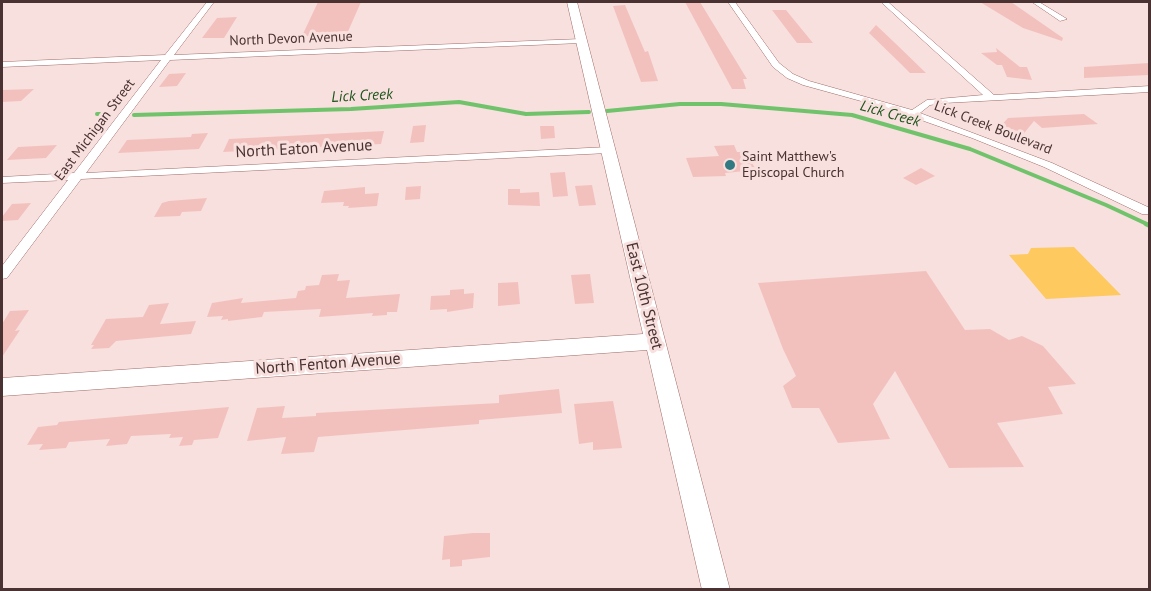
<!DOCTYPE html>
<html>
<head>
<meta charset="utf-8">
<style>
  body { margin:0 }
  #map { position:relative; width:1151px; height:591px; overflow:hidden; background:#f7e0de; font-family:"PT Sans",sans-serif }
  canvas { display:block }
  .frame { position:absolute; inset:0; border:3px solid #493231; pointer-events:none }
</style>
</head>
<body>
<div id="map">
<canvas width="1151" height="591"></canvas>
<div class="frame"></div>
</div>
<script>
const g = document.querySelector('canvas').getContext('2d');
g.lineJoin = 'round';
function paint(path, color) { g.fillStyle = color; g.fill(path, 'evenodd'); }
const shape = rows => new Path2D(rows.map(r => 'M' + r).join(''));
function trace(path, color, width, dash) { g.strokeStyle = color; g.lineWidth = width; g.lineCap = dash ? 'butt' : 'round'; g.setLineDash(dash || []); g.stroke(path); }
function drawText(font, color, halo, rows, align = 'center') {
  g.font = font + ' "PT Sans",sans-serif'; g.lineWidth = 6; g.setLineDash([]); g.textBaseline = 'middle'; g.strokeStyle = halo; g.fillStyle = color; for (const [text, x, y, turn = 0] of rows) {
    g.save(); g.translate(x, y); g.rotate((+turn || 0) * Math.PI / 180); g.textAlign = isNaN(turn) ? turn : align; if (halo) g.strokeText(text, 0, 0); g.fillText(text, 0, 0); g.restore();
  }
}
const green = shape([
  [1074,247,1121,295,1046,299,1009,255,1028,254,1031,248]
]);
const streamFar1 = shape([
  [607,111,680,104,721,104,852,115,970,149,1106,205,1149,225],
  [97,114,110,114],
  [134,115,351,109,459,102,526,114,589,112]
]);
const stream = shape([
  [1146,224,1150,226]
]);
const building = shape([
  [318,2,361,2,346,36,302,36],
  [685,2,700,2,747,79,743,79,746,89,732,89],
  [980,2,1011,2,1063,38,1062,41,1023,28],
  [625,5,645,52,648,51,658,81,641,82,613,6],
  [772,10,786,10,813,43,797,43],
  [237,17,224,38,202,38,217,18],
  [876,25,895,43,926,73,910,73,901,64,869,33],
  [996,48,1020,67,1027,67,1032,80,1007,77,1002,65,997,65,981,53,997,52],
  [1149,63,1149,75,1084,78,1084,67],
  [186,73,177,86,159,87,169,74],
  [34,89,21,101,2,102,2,90],
  [1084,114,1098,124,1042,128,1034,121,1021,137,1014,135,1011,138,995,132,1008,118],
  [426,125,424,142,410,143,413,126],
  [540,126,554,126,555,138,541,139],
  [384,131,381,144,223,152,229,139],
  [208,133,199,149,118,153,127,140,191,137,192,134],
  [57,145,46,158,7,160,18,147],
  [734,145,737,152,746,152,756,170,725,173,726,176,693,177,686,158,719,156,714,146],
  [921,168,935,176,916,185,903,178],
  [565,172,568,196,553,197,550,173],
  [592,185,596,205,579,206,575,186],
  [421,186,420,199,405,200,406,187],
  [365,187,365,194,379,193,377,206,348,208,349,206,343,206,344,202,321,203,324,191],
  [508,189,520,189,520,193,539,192,540,206,508,205],
  [207,198,201,211,182,212,180,216,154,217,162,203,169,201],
  [31,203,18,220,2,221,2,217,12,204],
  [926,271,965,330,990,329,1009,340,1022,336,1043,346,1076,384,1048,387,1063,414,997,423,1024,467,949,468,895,371,873,404,890,439,838,443,819,408,792,408,783,386,796,376,783,349,758,283],
  [339,274,337,281,350,280,346,298,400,294,397,312,387,312,387,315,372,316,373,313,319,317,321,309,264,312,262,317,228,321,228,319,221,320,223,316,207,317,212,303,243,298,241,303,296,298,298,291,305,290,306,286,319,285,322,275],
  [590,274,594,303,575,304,571,275],
  [518,282,520,304,498,306,498,283],
  [464,289,464,294,474,293,473,308,447,312,447,309,430,310,431,296,450,295,450,290],
  [169,303,160,324,196,321,191,334,116,341,109,348,91,349,94,345,91,345,106,319,143,317,149,305],
  [29,310,15,331,20,330,2,357,2,324,10,311],
  [559,389,562,413,479,420,479,424,318,437,314,452,281,454,286,437,247,441,257,408,285,406,282,418,316,416,316,413,499,403,499,395],
  [613,401,622,448,593,450,593,442,579,444,574,404],
  [229,407,218,438,194,440,192,445,179,446,183,437,169,438,171,434,131,436,127,444,106,446,110,439,69,442,66,448,39,450,43,444,27,445,38,427,57,425,59,422],
  [473,533,490,533,490,557,462,560,462,566,450,567,450,559,442,560,444,536]
]);
const street = shape([
  [207,2,214,2,174,55,581,39,585,41,581,43,170,60,86,173,608,147,613,150,608,153,81,179,7,278,2,279,2,266,68,180,2,183,2,177,74,173,161,60,2,67,2,62,165,55,207,2],
  [728,2,735,2,779,63,793,74,809,81,912,110,927,100,983,95,881,2,888,2,994,95,1150,86,1150,92,944,103,930,105,920,113,1052,163,1150,208,1150,214,1142,214,1044,167,972,138,890,109,803,85,787,78,773,67,728,2],
  [1032,2,1039,2,1067,19,1060,21,1032,2]
]);
const secondary = shape([
  [567,2,577,2,730,590,702,590,647,350,2,396,2,378,643,334,567,2]
]);
const markers = [
  [730,165,6,"#327a81"]
];
const farStreetnames = [
  ["North Devon Avenue",291,39,-2],
  ["Lick Creek Boulevard",993,128,21],
  ["East Michigan Street",95,130,-53]
];
const farPoinames = [
  ["Saint Matthew's",742,157],
  ["Episcopal Church",742,173]
];
const farWaternames = [
  ["Lick Creek",362,96,-3],
  ["Lick Creek",890,114,16]
];
const streetNames = [
  ["North Eaton Avenue",304,149,-3],
  ["East 10th Street",644,296,76],
  ["North Fenton Avenue",328,364,-4]
];
paint(green, '#fec95f');
trace(streamFar1, '#70c36b', 4);
trace(stream, '#70c36b', 4.5);
paint(building, '#f3c1bd');
trace(street, '#9e6b68', 1);
trace(secondary, '#9e6b68', 1);
paint(street, '#fff');
paint(secondary, '#fff');
for (const [x, y, r, color] of markers) { const dot = new Path2D(); dot.arc(x, y, r, 0, 2 * Math.PI); g.fillStyle = color; g.fill(dot); trace(dot, '#f7e0de', 2); }
drawText('14px', '#493231', '#f7e0de', farStreetnames);
drawText('14px', '#493231', '#f7e0de', farPoinames, 'left');
drawText('italic 15px', '#1c541a', '#f7e0de', farWaternames);
drawText('16px', '#493231', '#f7e0de', streetNames);
</script>
</body>
</html>
